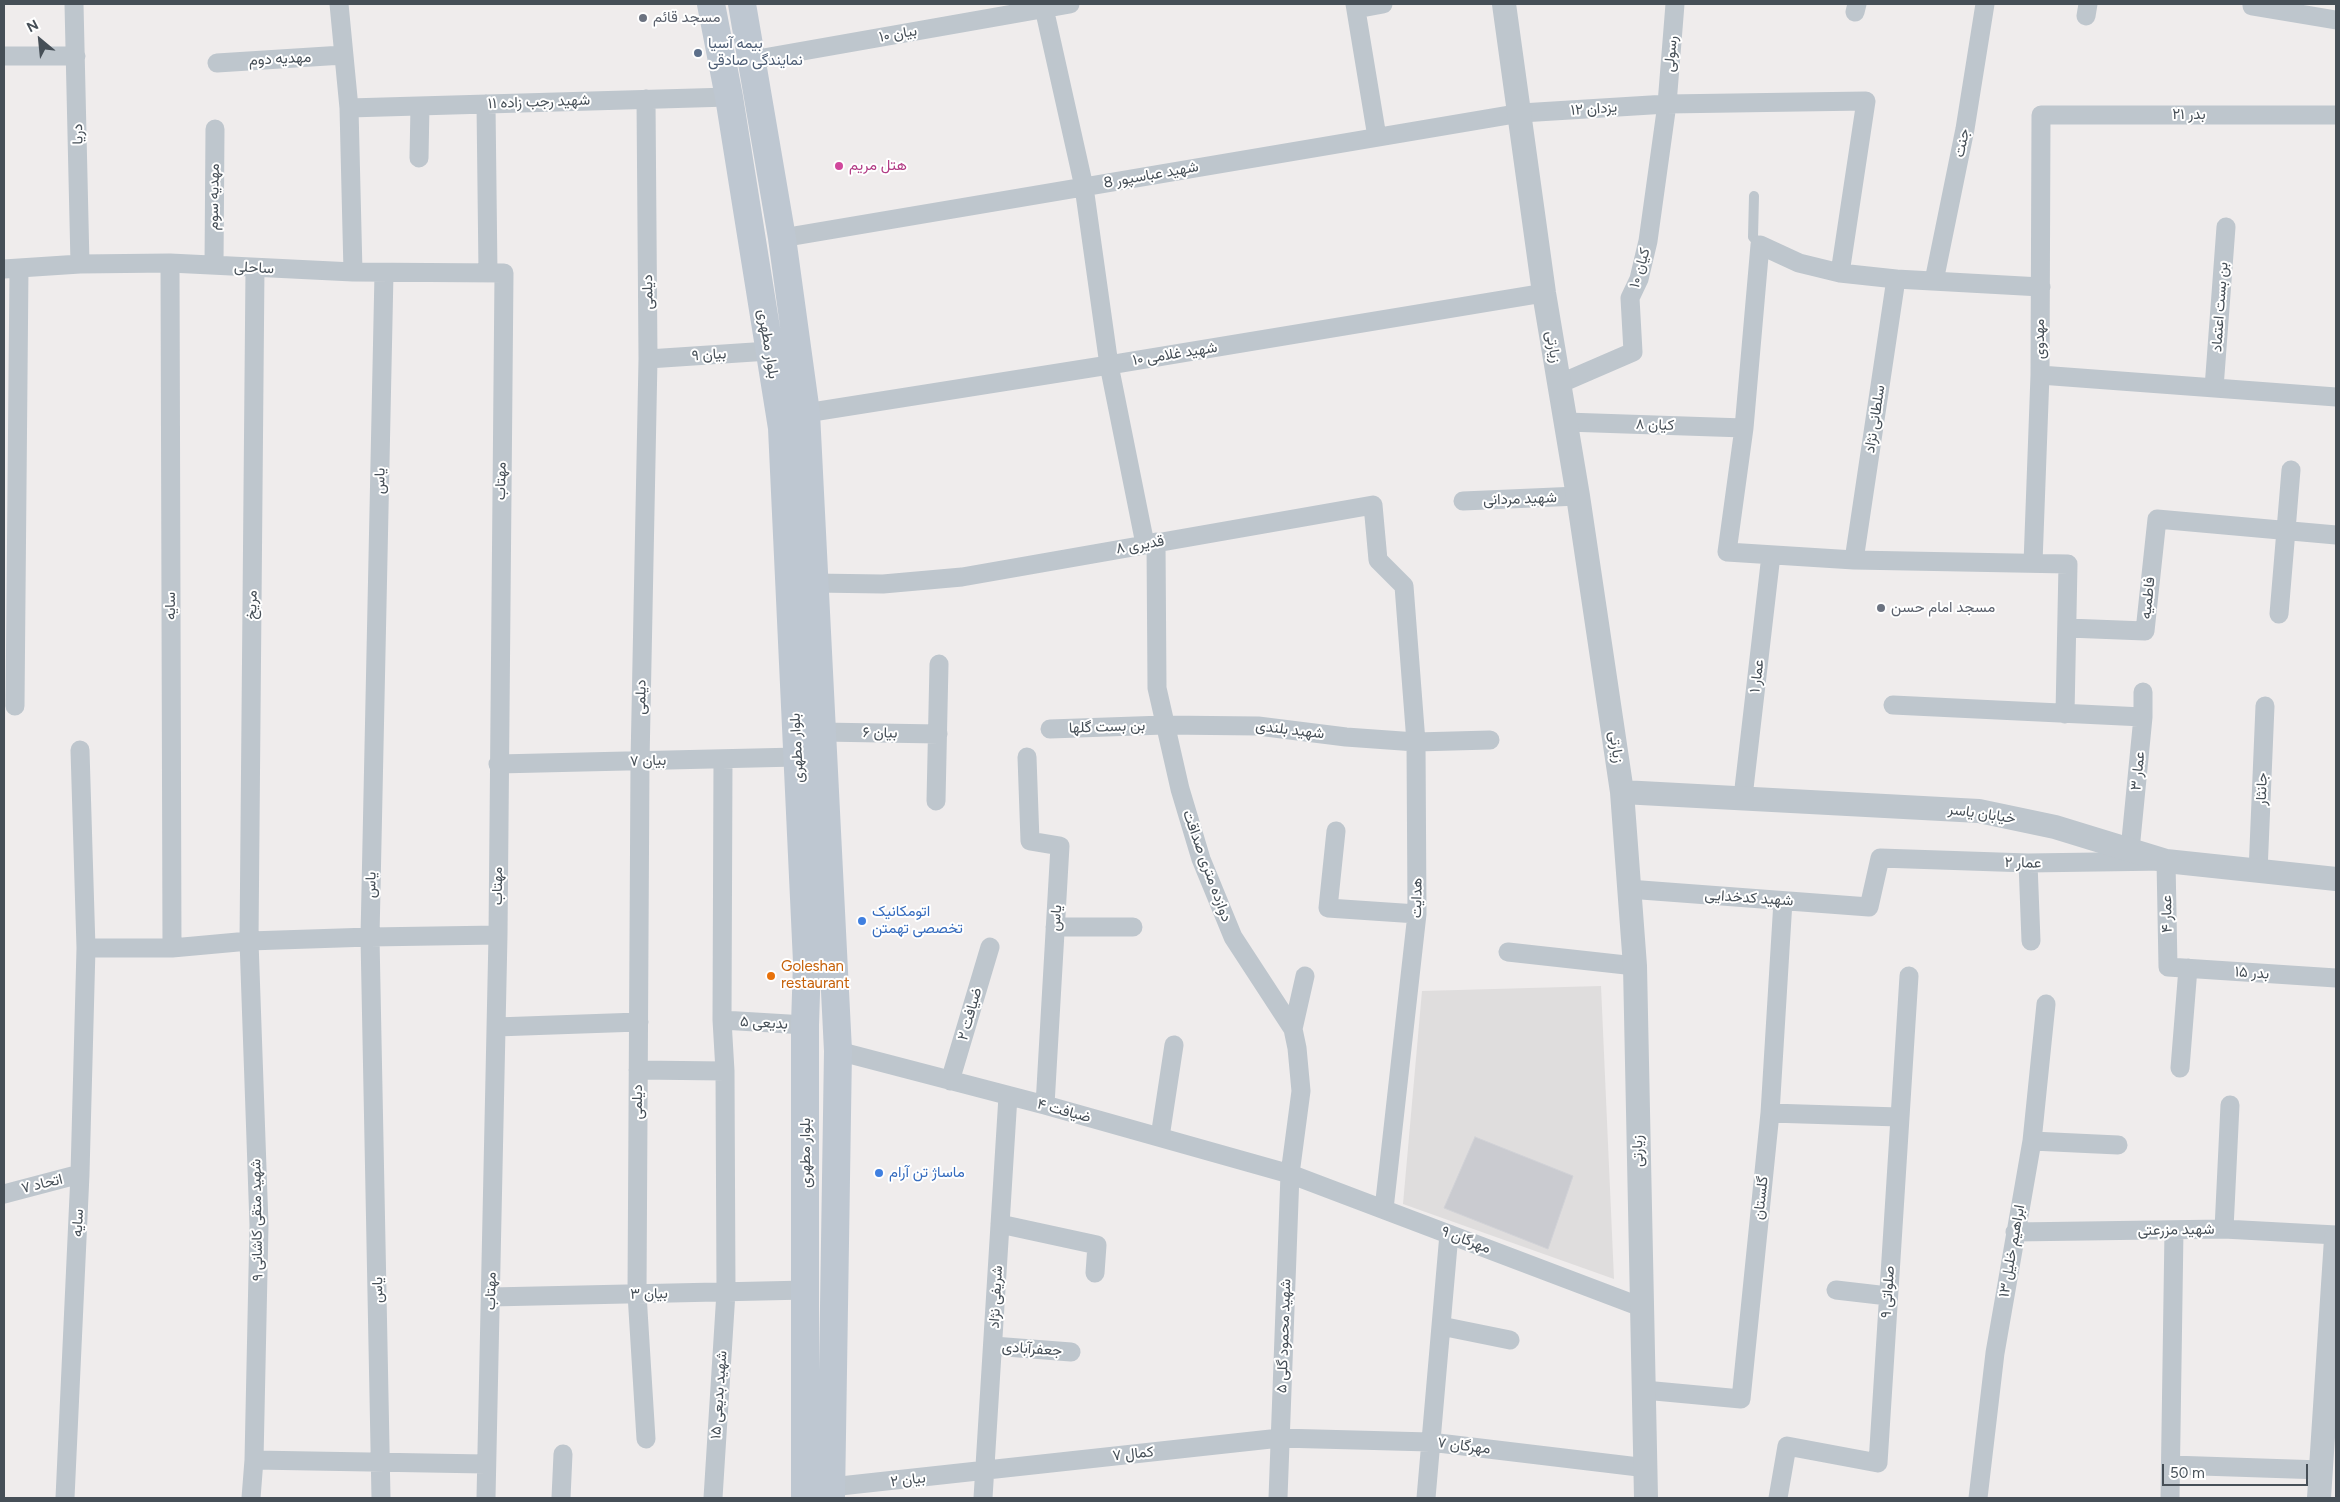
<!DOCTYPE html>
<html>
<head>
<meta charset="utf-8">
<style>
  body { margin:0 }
  #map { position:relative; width:2340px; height:1502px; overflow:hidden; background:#efecec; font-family:Figtree,sans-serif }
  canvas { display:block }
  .frame { position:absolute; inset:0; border:5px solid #464f57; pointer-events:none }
  .north { position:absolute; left:15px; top:15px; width:50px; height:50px; -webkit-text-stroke:4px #fff; paint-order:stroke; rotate:332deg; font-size:14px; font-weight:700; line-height:20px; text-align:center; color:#464f57 }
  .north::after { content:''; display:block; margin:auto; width:18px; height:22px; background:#464f57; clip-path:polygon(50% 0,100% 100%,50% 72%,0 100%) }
  .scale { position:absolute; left:2162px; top:1464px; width:146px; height:22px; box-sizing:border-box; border:2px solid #464f57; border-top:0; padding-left:6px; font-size:15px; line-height:18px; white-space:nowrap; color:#464f57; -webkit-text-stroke:4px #fff; paint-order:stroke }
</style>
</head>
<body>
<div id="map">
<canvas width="2340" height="1502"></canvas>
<div class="frame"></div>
<div class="north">N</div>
<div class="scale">50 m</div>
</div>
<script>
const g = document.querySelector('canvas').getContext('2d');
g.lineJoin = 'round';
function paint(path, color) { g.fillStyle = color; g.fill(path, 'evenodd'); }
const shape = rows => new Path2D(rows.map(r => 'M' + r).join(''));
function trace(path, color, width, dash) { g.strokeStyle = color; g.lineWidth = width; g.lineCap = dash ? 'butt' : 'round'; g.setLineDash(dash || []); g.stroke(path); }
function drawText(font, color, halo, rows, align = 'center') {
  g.font = font + ' Figtree,Vazirmatn,sans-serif'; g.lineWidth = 4; g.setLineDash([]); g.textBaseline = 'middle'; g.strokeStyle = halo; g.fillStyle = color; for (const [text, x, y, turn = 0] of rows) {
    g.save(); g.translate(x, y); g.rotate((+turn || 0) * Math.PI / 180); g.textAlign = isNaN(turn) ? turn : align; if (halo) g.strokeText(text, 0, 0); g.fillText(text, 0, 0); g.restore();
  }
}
const education = shape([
  [1601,986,1614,1279,1403,1204,1422,991]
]);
const building = shape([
  [1475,1137,1573,1176,1548,1249,1444,1208,1475,1137]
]);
const service = shape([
  [1754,196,1753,237,1760,245]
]);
const minor = shape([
  [74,4,80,264],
  [339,4,349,108,353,272],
  [1355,4,1377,137],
  [2252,4,2252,6,2336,20],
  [1044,8,1084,187,1109,365,1145,544],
  [1356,9,1383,4],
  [1855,12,1857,4],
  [2086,16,2088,4],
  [4,56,76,56],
  [752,60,1070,4],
  [217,63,343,55],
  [646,99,648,359,640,762,637,1294,646,1439],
  [486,104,488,273],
  [349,108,729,97],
  [419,158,420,106],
  [782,238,1521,113,1667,104,1866,101,1840,273],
  [170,263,172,948],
  [214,265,215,129],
  [4,269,80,264,170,263,353,272,504,273,498,935,486,1498],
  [1934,281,1965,129,1985,4],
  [2041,287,1896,279,1840,273,1799,263,1760,245,1744,428,1727,552,1854,560,2068,564,2065,714],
  [648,359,769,351],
  [2040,375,2336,397],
  [1559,384,1633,352,1630,298,1639,279,1648,241,1667,104,1675,4],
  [2214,388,2226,227],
  [806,413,1109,365,1544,293],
  [1566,422,1744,428],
  [1463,501,1578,496],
  [1156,542,1157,688,1180,789,1201,859,1233,937,1293,1029,1297,1048,1301,1091,1290,1174,1278,1498],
  [1854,560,1896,279],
  [2033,563,2040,375,2041,115,2336,115],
  [814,583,883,584,962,577,1373,505,1378,560,1404,586,1416,742,1417,914,1384,1209],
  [2279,614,2291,470],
  [2068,628,2145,631,2157,519,2336,535],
  [1893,705,2143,717],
  [15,706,19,268],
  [1050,729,1164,725,1258,726,1346,737,1416,742,1490,740],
  [822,732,938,734],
  [1027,757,1030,841,1060,846,1045,1105],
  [498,764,797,757],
  [1743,797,1771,555],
  [936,801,939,664],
  [1336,831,1328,908,1417,914],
  [2130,850,2143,717,2143,692],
  [2028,863,2031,941],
  [2258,872,2265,706],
  [1628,889,1869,907,1880,858,2028,863,2166,861,2168,967,2336,978],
  [1055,927,1133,927],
  [86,948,172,948,249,941,370,937,498,935],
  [1508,952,1635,966],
  [722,1020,805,1025],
  [496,1027,639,1022],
  [1293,1029,1305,976],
  [838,1051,1045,1105,1290,1174,1641,1307],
  [2180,1068,2188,968],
  [638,1070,725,1071],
  [950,1081,990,947],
  [1770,1113,1899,1117],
  [1160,1137,1174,1045],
  [2032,1141,2118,1145],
  [4,1194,80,1174],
  [1000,1224,1097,1245,1095,1273],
  [2224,1229,2230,1105],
  [2015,1232,2224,1229,2336,1235],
  [1836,1290,1888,1296],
  [491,1297,807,1290],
  [1441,1326,1510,1340],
  [993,1346,1071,1352],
  [1644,1390,1741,1399,1770,1113,1783,901],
  [254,1460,485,1464],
  [2171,1465,2322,1470],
  [831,1487,1280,1438,1430,1442,1647,1468],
  [65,1498,80,1174,86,948,80,750],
  [251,1498,254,1460,259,1225,249,941,255,268],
  [381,1498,370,937,384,273],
  [561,1498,563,1454],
  [713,1498,726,1292,725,1071,722,1020,723,759],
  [983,1498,1008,1096],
  [1426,1498,1449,1234],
  [1778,1498,1787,1446,1878,1463,1909,976],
  [1978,1498,1995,1353,2032,1141,2046,1004],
  [2170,1498,2174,1230]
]);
const tertiary = shape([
  [1504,4,1544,293,1578,496,1622,792,1635,966,1646,1498],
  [1622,792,1979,811,2055,827,2166,861,2336,879],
  [2319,1498,2336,1239]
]);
const secondary = shape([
  [711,4,729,97,782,428,807,962,805,1025,805,1498],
  [742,4,782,238,806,413,838,1051,831,1498]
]);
const markers = [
  [643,18,5,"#6b7280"],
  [698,53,5,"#5c6f8a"],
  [839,166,5,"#d1479c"],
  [1881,608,5,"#6b7280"],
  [862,921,5,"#3f7fe0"],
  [771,976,5,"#e8710a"],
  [879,1173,5,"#3f7fe0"]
];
const worshipNames = [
  ["مسجد قائم",653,18],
  ["مسجد امام حسن",1891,608]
];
const streetNames = [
  ["بیان ۱۰",898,34,-10],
  ["رسولی",1671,54,-85],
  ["مهدیه دوم",280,59,-3],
  ["شهید رجب زاده ۱۱",539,102,-2],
  ["یزدان ۱۲",1594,109,-4],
  ["بدر ۲۱",2189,115],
  ["دریا",78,134,-91],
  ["جنت",1962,143,-79],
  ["شهید عباسپور 8",1151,175,-10],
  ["مهدیه سوم",214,197,-89],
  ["ساحلی",254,268,3],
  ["کیان ۱۰",1640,268,-74],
  ["دیلمی",648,292,-91],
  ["بن بست اعتماد",2220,307,-86],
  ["مهدوی",2040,339,-90],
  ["بلوار مطهری",768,344,81],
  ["زیارتی",1553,347,81],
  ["شهید غلامی ۱۰",1175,354,-9],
  ["بیان ۹",709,355,-4],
  ["سلطانی نژاد",1875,419,-81],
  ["کیان ۸",1655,425,2],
  ["یاس",380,481,-89],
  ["مهتاب",501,481,-89],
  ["شهید مردانی",1520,499,-2],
  ["قدیری ۸",1140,545,-10],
  ["فاطمیه",2148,598,-84],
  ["مریخ",252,605,-89],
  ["سایه",171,606,-90],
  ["عمار ۱",1757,676,-83],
  ["دیلمی",641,697,-89],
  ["بن بست گلها",1107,727,-2],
  ["شهید بلندی",1290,730,7],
  ["بیان ۶",880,733,1],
  ["زیارتی",1616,747,82],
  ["بلوار مطهری",797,748,-93],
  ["بیان ۷",648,761,-2],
  ["عمار ۳",2138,771,-84],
  ["جانثار",2262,789,-88],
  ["خیابان یاسر",1982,814,8],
  ["عمار ۲",2023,863,1],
  ["دوازده متری صداقت",1207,866,70],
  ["یاس",371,885,-89],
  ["مهتاب",498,886,-90],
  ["هدایت",1417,898,-89],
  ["شهید کدخدایی",1749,898,4],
  ["عمار ۴",2167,914,-91],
  ["یاس",1056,918,-86],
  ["بدر ۱۵",2252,973,4],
  ["ضیافت ۲",970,1014,-74],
  ["بدیعی ۵",764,1023,3],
  ["دیلمی",638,1102,-90],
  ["ضیافت ۴",1064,1111,15],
  ["زیارتی",1638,1151,-91],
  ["بلوار مطهری",806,1153,-90],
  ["اتحاد ۷",42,1184,-14],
  ["گلستان",1761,1198,-84],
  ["شهید متقی کاشانی ۹",257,1220,-91],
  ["سایه",78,1223,-87],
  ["شهید مزرعتی",2176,1230,-1],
  ["مهرگان ۹",1466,1240,21],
  ["ابراهیم خلیل ۱۳",2012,1251,-80],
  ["یاس",378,1290,-91],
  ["مهتاب",491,1291,-89],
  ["صلواتی ۹",1888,1292,-86],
  ["بیان ۳",649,1294,-1],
  ["شریفی نژاد",996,1297,-87],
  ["شهید محمود گلی ۵",1284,1336,-88],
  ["جعفرآبادی",1032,1349,4],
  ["شهید بدیعی ۱۵",719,1395,-86],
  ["مهرگان ۷",1464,1446,7],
  ["کمال ۷",1133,1454,-6],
  ["بیان ۲",908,1480,-7]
];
const serviceNames = [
  ["بیمه آسیا",708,44],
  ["نمایندگی صادقی",708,61]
];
const hotelNames = [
  ["هتل مریم",849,166]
];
const shopNames = [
  ["اتومکانیک",872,912],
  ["تخصصی تهمتن",872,929],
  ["ماساژ تن آرام",889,1173]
];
const foodNames = [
  ["Goleshan",781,967],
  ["restaurant",781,984]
];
paint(education, '#dfdddd');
paint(building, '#cacbd0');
trace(building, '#d1d2d7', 1);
trace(service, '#bec6cd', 10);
trace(minor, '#bec6cd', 19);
trace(tertiary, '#bec6cd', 24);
trace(secondary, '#bec7d1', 28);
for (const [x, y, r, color] of markers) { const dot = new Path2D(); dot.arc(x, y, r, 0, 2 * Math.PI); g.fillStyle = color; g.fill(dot); trace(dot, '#fff', 2); }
drawText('15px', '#5b616d', '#fff', worshipNames, 'left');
drawText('15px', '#464f57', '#fff', streetNames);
drawText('15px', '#4e5e75', '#fff', serviceNames, 'left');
drawText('15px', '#b23c85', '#fff', hotelNames, 'left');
drawText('15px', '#366cbe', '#fff', shopNames, 'left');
drawText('15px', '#c56008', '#fff', foodNames, 'left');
</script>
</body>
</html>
